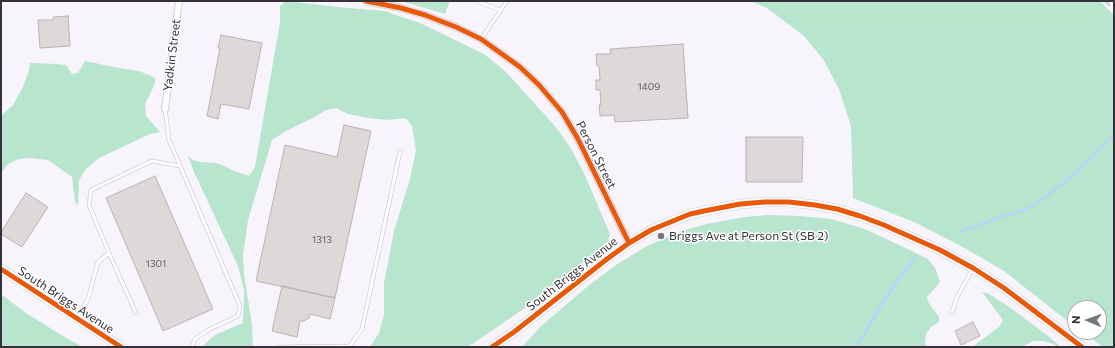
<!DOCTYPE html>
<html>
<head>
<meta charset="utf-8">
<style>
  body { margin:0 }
  #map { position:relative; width:1115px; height:348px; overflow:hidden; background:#f8f4fc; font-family:Commissioner,sans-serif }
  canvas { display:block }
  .frame { position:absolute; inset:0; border:2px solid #37313b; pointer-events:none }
  .north { position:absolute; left:1067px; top:300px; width:40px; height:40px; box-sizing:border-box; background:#fff; border:1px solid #afadb1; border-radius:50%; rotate:272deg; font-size:11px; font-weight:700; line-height:16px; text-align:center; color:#37313b }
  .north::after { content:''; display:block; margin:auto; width:14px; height:18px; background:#7b757f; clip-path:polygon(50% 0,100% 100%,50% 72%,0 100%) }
</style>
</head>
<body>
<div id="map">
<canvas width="1115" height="348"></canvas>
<div class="frame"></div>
<div class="north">N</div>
</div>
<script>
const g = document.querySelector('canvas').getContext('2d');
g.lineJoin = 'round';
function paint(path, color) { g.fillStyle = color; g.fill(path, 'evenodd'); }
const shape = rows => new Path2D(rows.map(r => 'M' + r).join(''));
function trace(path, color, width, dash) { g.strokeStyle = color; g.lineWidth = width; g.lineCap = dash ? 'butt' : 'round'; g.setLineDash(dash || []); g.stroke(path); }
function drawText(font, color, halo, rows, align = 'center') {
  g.font = font + ' Commissioner,sans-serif'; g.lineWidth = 3; g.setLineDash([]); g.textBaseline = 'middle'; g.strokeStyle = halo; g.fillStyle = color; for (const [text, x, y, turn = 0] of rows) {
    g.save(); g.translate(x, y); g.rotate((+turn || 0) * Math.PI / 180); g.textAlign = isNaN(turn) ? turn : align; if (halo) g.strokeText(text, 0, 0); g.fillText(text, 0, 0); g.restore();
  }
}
const forest = shape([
  [286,1,338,7,384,11,420,23,484,54,506,72,555,126,570,147,584,173,610,234,608,242,535,301,474,343,466,347,370,347,379,333,384,315,384,283,394,231,410,179,416,150,412,126,406,118,387,120,368,118,348,114,336,108,326,110,315,117,286,131,272,140,248,220,243,255,244,274,252,325,253,347,202,347,215,335,243,323,244,290,238,266,194,172,188,156,193,160,200,162,217,163,237,172,249,176,255,167,280,22,280,6],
  [401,1,450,1,445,14],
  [750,1,1100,1,1114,15,1114,347,1103,347,1083,332,1099,332,1099,308,1075,308,1075,327,1004,271,961,246,914,222,853,198,851,126,839,89,823,59,804,36,767,8],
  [85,61,119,68,139,71,151,76,156,79,153,88,145,104,146,116,160,132,150,134,99,158,86,169,79,180,78,205,75,202,72,177,48,160,30,158,19,159,8,164,1,173,1,116,13,105,22,89,29,71,30,63,57,64,66,65,72,74,78,73],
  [768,215,800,216,831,219,865,229,912,251,928,259,935,268,940,282,927,297,928,302,939,317,939,322,931,327,926,334,925,344,928,347,522,347,540,327,588,286,616,265,647,246,679,232,706,224,745,217],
  [982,292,989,294,1008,306,1047,335,1061,347,1044,341,1034,341,1021,347,972,347,999,327,1003,320],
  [1,294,26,313,66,338,83,347,1,347]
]);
const stream = shape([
  [961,231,1004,216,1024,210,1043,199,1077,172,1114,135],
  [857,347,886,297,915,257]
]);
const building = shape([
  [68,16,70,46,40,48,38,20,53,20,53,17,68,16],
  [221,35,262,43,249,109,221,104,218,119,207,116,220,48,218,48,221,35],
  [683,44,688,118,615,122,614,115,600,116,599,105,601,105,600,90,596,90,596,80,600,80,599,66,597,66,596,54,611,54,610,49,683,44],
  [344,125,371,131,335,298,256,281,285,145,337,157,344,125],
  [746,137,803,137,802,182,746,182,746,137],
  [155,176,213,309,163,331,106,198,155,176],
  [26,193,48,207,22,247,1,234,1,232,26,193],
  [282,286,335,298,330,319,310,314,309,318,304,321,300,321,297,337,272,331,282,286],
  [973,322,980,336,961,345,955,331,973,322]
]);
const path = shape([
  [84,18,86,19],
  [126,21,128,21]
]);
const lane = shape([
  [477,1,500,10],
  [481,39,507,1],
  [165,109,169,140,240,306,238,316,208,330,195,339,192,347],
  [109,253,136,313],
  [952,313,956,299,972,270],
  [78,317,88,299,98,262,109,253,89,205,91,190,152,161,180,166],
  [279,347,350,346],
  [349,347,362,329,400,152]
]);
const street = shape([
  [366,1,401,8,425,15,456,27,481,39,520,67,539,85,562,112,578,139,629,243],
  [165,109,179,1]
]);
const secondary = shape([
  [1,269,121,347],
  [492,347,514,332,607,259,629,243,651,230,690,214,704,211,740,204,765,202,789,202,815,205,837,209,860,216,884,225,940,250,973,268,1004,288,1082,347]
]);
const rail = shape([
  [1105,1,1114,10]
]);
const cycleway = shape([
  [366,1,401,8,425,15,456,27,481,39,520,67,539,85,562,112,578,139,629,243],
  [1,269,121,347],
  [492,347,514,332,607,259,629,243,651,230,690,214,704,211,740,204,765,202,789,202,815,205,837,209,860,216,884,225,940,250,973,268,1004,288,1082,347]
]);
const markers = [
  [661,236,4,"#7b757f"]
];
const numberNames = [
  ["1409",649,87],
  ["1313",322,240],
  ["1301",156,264]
];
const streetNames = [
  ["Yadkin Street",172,55,-83],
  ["Person Street",596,155,63],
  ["South Briggs Avenue",572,274,-38],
  ["South Briggs Avenue",66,300,33]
];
const poiNames = [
  ["Briggs Ave at Person St (SB 2)",669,236]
];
paint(forest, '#b8e5cd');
trace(stream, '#b8d4fc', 2.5);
paint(building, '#dfd8d9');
trace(building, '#bab3b4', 1);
trace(lane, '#d3cfd7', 4.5);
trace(street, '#d3cfd7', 8);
trace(secondary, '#d3cfd7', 10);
trace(path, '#dfdee0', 1.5, [1, 3]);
trace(lane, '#fefdff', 3);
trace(street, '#fefdff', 6);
trace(secondary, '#fefdff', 9);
trace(rail, '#cfced0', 2.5, [7, 7]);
trace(cycleway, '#e8590c', 5);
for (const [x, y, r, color] of markers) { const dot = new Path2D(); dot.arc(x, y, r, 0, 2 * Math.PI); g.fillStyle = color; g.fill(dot); trace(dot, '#fff', 1.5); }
drawText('10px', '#615b62', null, numberNames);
drawText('12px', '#37313b', '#fff', streetNames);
drawText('12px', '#37313b', '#fff', poiNames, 'left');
</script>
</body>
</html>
